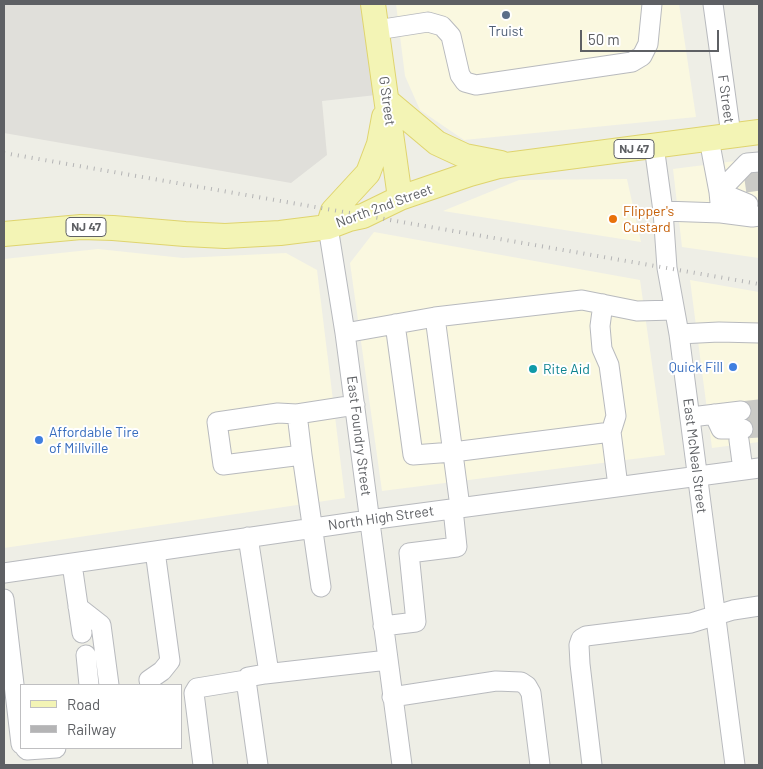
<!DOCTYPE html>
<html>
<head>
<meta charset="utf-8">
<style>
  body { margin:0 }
  #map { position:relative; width:763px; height:769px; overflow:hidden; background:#eeeee6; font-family:Barlow,sans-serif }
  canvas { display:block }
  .frame { position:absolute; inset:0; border:5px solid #5e6064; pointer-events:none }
  .legend { position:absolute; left:20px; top:684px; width:162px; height:65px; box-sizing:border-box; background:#fff; border:1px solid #bfbfc1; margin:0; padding:6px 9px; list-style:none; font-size:15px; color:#5e6064 }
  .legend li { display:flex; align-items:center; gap:10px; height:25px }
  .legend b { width:25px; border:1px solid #bfbfc1 }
  .scale { position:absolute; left:580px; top:30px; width:139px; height:22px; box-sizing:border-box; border:2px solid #5e6064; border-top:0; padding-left:6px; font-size:15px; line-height:18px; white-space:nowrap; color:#5e6064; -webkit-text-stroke:4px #fff; paint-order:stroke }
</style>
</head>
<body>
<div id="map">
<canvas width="763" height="769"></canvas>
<div class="frame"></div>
<ul class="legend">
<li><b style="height:6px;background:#f3f4b5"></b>Road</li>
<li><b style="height:6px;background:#b4b4b5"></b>Railway</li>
</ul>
<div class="scale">50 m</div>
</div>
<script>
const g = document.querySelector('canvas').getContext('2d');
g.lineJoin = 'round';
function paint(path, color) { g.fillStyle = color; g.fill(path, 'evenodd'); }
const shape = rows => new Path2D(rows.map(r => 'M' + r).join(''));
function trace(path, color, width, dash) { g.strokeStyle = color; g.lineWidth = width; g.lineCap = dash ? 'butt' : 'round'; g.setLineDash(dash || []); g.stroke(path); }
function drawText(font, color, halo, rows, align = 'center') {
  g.font = font + ' Barlow,sans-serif'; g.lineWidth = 4; g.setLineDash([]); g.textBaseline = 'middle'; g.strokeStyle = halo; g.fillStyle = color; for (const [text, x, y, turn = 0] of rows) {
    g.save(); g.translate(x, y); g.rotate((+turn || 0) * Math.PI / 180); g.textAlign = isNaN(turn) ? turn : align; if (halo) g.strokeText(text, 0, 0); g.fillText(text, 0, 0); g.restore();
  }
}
const commercial = shape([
  [396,4,679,4,696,117,464,140,420,110,405,76],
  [759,158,759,258,682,247,673,169],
  [627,179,641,242,443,211,519,180],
  [374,232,640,280,665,455,382,491,350,263],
  [98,249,183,258,286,253,317,270,345,498,4,548,4,259],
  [690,280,759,292,759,442,712,448]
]);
const industrial = shape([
  [4,4,373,4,385,94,322,101,327,155,291,183,4,133]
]);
const minorTunnel = shape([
  [745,183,759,181],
  [741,411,759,409],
  [743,429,759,428]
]);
const minor = shape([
  [713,4,731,135],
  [377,30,428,22,442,26,451,36,460,75,465,82,476,85,632,62,642,56,648,44,652,4],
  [654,146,663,211,667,268,679,334,735,765],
  [719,192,747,163,759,162],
  [719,192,748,204],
  [663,211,721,213,719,192,709,139],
  [721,213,752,217,759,216],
  [328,227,345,333,402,765],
  [603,304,600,326,602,349,609,365,616,416,611,432],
  [395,324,413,455,453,452,611,432,618,486],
  [345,333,435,317],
  [679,334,719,332,759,333],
  [297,414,302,455],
  [714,414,721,429,743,429],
  [691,417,741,411],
  [739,440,743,470],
  [460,507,435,317,582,300,637,311,674,310],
  [248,537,269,673],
  [72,564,82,633],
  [4,573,369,520,759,468],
  [321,587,302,455,223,465,217,422,278,413,297,414,355,405],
  [4,599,21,744],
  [78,607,101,625,109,685],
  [383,626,416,622,409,553,457,547,453,509],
  [86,655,89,685],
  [150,685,149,680,162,671,170,661,155,551],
  [392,697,496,681,521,682,527,686,531,693,540,765],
  [25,748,27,750,56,748],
  [203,765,194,693,197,688,246,680],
  [258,765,246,680,248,677,265,674,388,660],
  [592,765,580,664,579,645,581,639,586,636,691,623,733,610,759,606]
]);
const major = shape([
  [373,4,400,198],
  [387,101,437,143,465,156,501,163],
  [328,227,333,211,368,173,379,144,384,117],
  [4,234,81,227,113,228,185,234,225,236,280,233,328,227,349,219,363,216,400,198,470,174,499,166,759,132]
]);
const rail = shape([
  [4,153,759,284]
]);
const markers = [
  [506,15,5,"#5c6f8a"],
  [613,219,5,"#e8710a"],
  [733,367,5,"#3f7fe0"],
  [533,369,5,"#0f9aa8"],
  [39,440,5,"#3f7fe0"]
];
const shields = [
  [634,149,40],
  [86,227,40]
];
const shieldNames = [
  ["NJ 47",634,149],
  ["NJ 47",86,227]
];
const serviceNames = [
  ["Truist",506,31]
];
const streetNames = [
  ["F Street",726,99,82],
  ["G Street",387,101,82],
  ["North 2nd Street",384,206,-20],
  ["East Foundry Street",359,436,83],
  ["East McNeal Street",695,456,83],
  ["North High Street",381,518,-8]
];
const foodNames = [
  ["Flipper's",623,211],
  ["Custard",623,227]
];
const shopNames = [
  ["Quick Fill",723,367],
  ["Affordable Tire",49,432,"left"],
  ["of Millville",49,448,"left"]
];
const cultureNames = [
  ["Rite Aid",543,369]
];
paint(commercial, '#faf8e0');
paint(industrial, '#e0dfda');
trace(minorTunnel, '#cacac6', 19, [19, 9]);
trace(minor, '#b8babe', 21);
trace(major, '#dfd46e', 26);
trace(minor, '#fff', 19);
trace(major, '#f3f4b5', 24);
trace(rail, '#b4b4b5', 4, [1, 6]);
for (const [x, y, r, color] of markers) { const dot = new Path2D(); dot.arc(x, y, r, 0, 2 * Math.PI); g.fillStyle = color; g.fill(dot); trace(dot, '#fff', 2); }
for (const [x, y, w] of shields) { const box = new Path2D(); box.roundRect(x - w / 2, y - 9.5, w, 19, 4); g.fillStyle = '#fff'; g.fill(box); trace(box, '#5e6064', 1); }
drawText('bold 12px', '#5e6064', null, shieldNames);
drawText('14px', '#4e5e75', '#fff', serviceNames);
drawText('14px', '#5e6064', '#fff', streetNames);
drawText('14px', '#c56008', '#fff', foodNames, 'left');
drawText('14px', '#366cbe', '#fff', shopNames, 'right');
drawText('14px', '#0d838f', '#fff', cultureNames, 'left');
</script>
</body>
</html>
